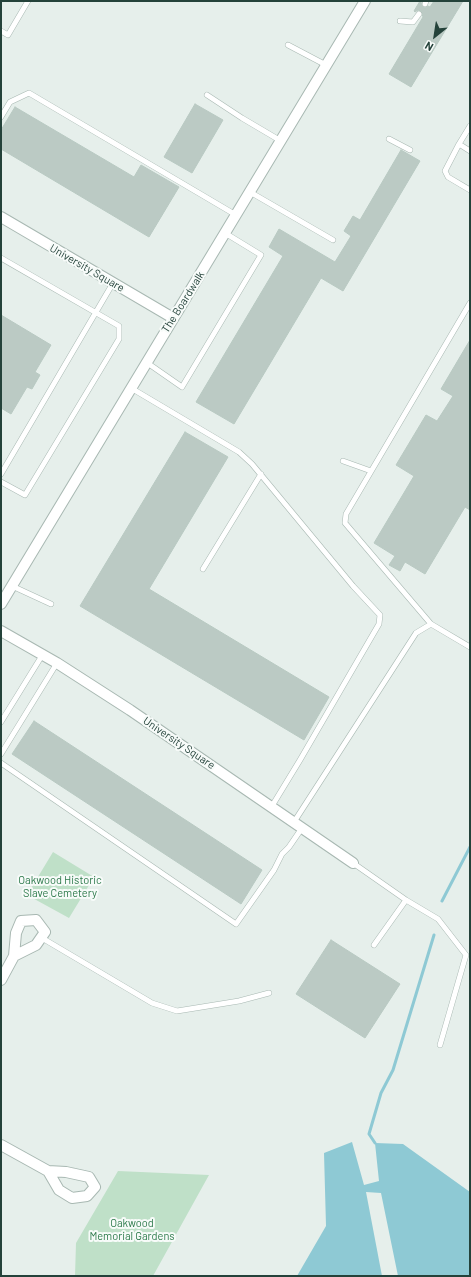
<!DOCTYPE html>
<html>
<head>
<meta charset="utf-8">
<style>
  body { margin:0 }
  #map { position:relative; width:471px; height:1277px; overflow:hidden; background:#e6efeb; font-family:Barlow,sans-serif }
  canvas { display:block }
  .frame { position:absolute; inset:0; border:2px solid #24423a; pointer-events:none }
  .north { position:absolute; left:415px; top:16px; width:40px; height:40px; -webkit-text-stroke:3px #f7fbf9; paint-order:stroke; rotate:210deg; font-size:11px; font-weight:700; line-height:16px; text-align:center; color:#24423a }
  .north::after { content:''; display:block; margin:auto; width:14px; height:18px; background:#24423a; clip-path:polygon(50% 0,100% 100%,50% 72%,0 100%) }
</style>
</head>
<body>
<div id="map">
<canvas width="471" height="1277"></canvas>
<div class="frame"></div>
<div class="north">N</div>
</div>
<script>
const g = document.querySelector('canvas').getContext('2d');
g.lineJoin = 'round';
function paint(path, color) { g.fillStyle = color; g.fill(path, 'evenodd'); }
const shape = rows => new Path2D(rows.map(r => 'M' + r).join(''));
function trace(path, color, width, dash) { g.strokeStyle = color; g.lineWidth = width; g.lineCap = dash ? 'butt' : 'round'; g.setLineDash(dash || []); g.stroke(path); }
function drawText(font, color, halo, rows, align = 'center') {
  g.font = font + ' Barlow,sans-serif'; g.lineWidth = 4; g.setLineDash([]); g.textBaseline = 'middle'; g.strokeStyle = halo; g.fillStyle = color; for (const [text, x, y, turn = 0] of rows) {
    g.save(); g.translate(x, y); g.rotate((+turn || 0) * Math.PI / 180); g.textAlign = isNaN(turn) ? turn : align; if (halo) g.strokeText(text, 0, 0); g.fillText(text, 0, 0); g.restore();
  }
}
const green = shape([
  [53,852,94,877,69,918,27,895],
  [118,1171,209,1175,153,1276,75,1276,76,1243]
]);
const water = shape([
  [352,1142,364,1185,379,1181,375,1143,403,1144,470,1192,470,1276,398,1276,381,1193,366,1192,382,1276,297,1276,326,1226,324,1153]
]);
const stream = shape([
  [442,901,470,847],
  [375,1143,369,1134,381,1093,393,1070,434,935]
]);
const building = shape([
  [420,1,421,2,422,6,425,8,428,6,430,7,434,1,463,1,411,87,389,74,423,17,421,11,418,10,415,12,414,11,420,1],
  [195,104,223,120,192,173,164,157,195,104],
  [15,107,134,177,141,165,179,187,149,237,1,149,1,130,15,107],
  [401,150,420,161,343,291,321,278,234,424,196,402,283,256,269,247,279,229,335,262,351,236,344,231,353,216,360,220,401,150],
  [1,315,51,345,35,372,40,375,32,389,27,387,11,414,1,408,1,315],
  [470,340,470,510,465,507,425,574,405,562,400,571,389,565,395,556,374,543,414,476,396,465,426,415,437,421,453,396,441,389,470,340],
  [185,432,228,457,149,589,329,697,304,740,80,606,185,432],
  [34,721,262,870,241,904,12,754,34,721],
  [331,940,400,984,365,1038,296,994,331,940]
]);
const lane = shape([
  [425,4,426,1],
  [400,21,413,22,419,14],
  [1,31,8,35,28,1],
  [288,45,326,65],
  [207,95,242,118,281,141],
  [1,117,10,102,29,93,236,215],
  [470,126,459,144,470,151],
  [389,139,410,150],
  [459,144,445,171,448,177,470,190],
  [250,192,333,240],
  [1,258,119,326,119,339,25,495,1,482],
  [470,303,346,514,345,523,431,624,470,647],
  [146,362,182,387,261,255,225,233],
  [131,388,239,452,252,464,353,586,380,615,379,624,300,760,272,806],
  [343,461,371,471],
  [1,474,113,283],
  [203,569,261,474],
  [12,586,51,604],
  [1,722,43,654],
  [1,754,57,663],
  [1,763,236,924,274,870,282,854,289,847,302,828],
  [294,822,416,633,431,624],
  [353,863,406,900,438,919,466,955,440,1045],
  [42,938,152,1003,177,1011,239,1001,269,993],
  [374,945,406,900]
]);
const street = shape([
  [1,217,173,318],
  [1,604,365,1],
  [1,631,57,663,130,710,353,863],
  [36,920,45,932,36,945,14,956,16,933,21,921,36,920],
  [1,980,14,956],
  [1,1145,48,1171],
  [48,1171,66,1172,89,1177,95,1187,87,1196,72,1198,59,1190,48,1171]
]);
const streetNames = [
  ["University Square",87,268,30],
  ["The Boardwalk",183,302,-58],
  ["University Square",179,743,34]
];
const parkNames = [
  ["Oakwood Historic",60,880],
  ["Slave Cemetery",60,893],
  ["Oakwood",132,1223],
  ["Memorial Gardens",132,1236]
];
paint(green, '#bfe0c8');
paint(water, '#8ec9d4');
trace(stream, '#8ec9d4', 3);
paint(building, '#bbcac4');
trace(building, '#b8c9c2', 1);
trace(lane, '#a8b8b2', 6);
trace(street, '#a8b8b2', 12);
trace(lane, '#fff', 5);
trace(street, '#fff', 10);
drawText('11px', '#24423a', '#f7fbf9', streetNames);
drawText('11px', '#2d7a4b', '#f7fbf9', parkNames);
</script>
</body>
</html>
